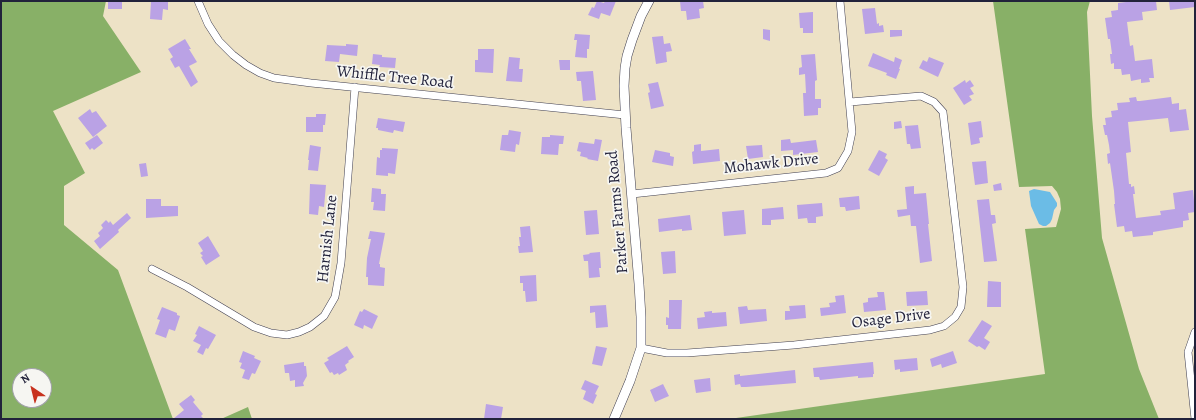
<!DOCTYPE html>
<html>
<head>
<meta charset="utf-8">
<style>
  body { margin:0 }
  #map { position:relative; width:1196px; height:420px; overflow:hidden; background:#ede2c6; font-family:Alegreya,serif }
  canvas { display:block }
  .frame { position:absolute; inset:0; border:2px solid #22223b; pointer-events:none }
  .north { position:absolute; left:12px; top:368px; width:40px; height:40px; box-sizing:border-box; background:#f6f6f2; border:1px solid #a1a1a9; border-radius:50%; rotate:325deg; font-size:11px; font-weight:700; line-height:16px; text-align:center; color:#22223b }
  .north::after { content:''; display:block; margin:auto; width:14px; height:18px; background:#c8321e; clip-path:polygon(50% 0,100% 100%,50% 72%,0 100%) }
</style>
</head>
<body>
<div id="map">
<canvas width="1196" height="420"></canvas>
<div class="frame"></div>
<div class="north">N</div>
</div>
<script>
const g = document.querySelector('canvas').getContext('2d');
g.lineJoin = 'round';
function paint(path, color) { g.fillStyle = color; g.fill(path, 'evenodd'); }
const shape = rows => new Path2D(rows.map(r => 'M' + r).join(''));
function trace(path, color, width, dash) { g.strokeStyle = color; g.lineWidth = width; g.lineCap = dash ? 'butt' : 'round'; g.setLineDash(dash || []); g.stroke(path); }
function drawText(font, color, halo, rows, align = 'center') {
  g.font = font + ' Alegreya,serif'; g.lineWidth = 3.5; g.setLineDash([]); g.textBaseline = 'middle'; g.strokeStyle = halo; g.fillStyle = color; for (const [text, x, y, turn = 0] of rows) {
    g.save(); g.translate(x, y); g.rotate((+turn || 0) * Math.PI / 180); g.textAlign = isNaN(turn) ? turn : align; if (halo) g.strokeText(text, 0, 0); g.fillText(text, 0, 0); g.restore();
  }
}
const forest = shape([
  [1,1,106,1,103,16,141,72,53,111,85,173,64,186,64,225,118,270,173,419,1,419],
  [20,376,44,376,44,400,20,400],
  [993,1,1090,1,1087,12,1092,116,1102,238,1139,369,1159,419,729,419,1045,374,1025,229,1056,227,1061,209,1060,199,1057,192,1052,186,1019,187],
  [248,407,252,419,221,419]
]);
const water = shape([
  [1034,189,1050,192,1057,203,1057,206,1054,210,1052,219,1050,223,1046,226,1043,226,1039,224,1031,206,1029,191]
]);
const building = shape([
  [108,1,122,1,122,9,108,9],
  [151,1,168,1,168,10,163,9,162,20,150,19],
  [597,1,604,3,605,1,616,1,610,16,601,13,599,19,588,15,592,7,594,8],
  [680,1,703,1,704,8,699,9,700,18,687,20,686,11,681,11],
  [1134,1,1156,1,1157,10,1142,12,1143,20,1127,22,1130,46,1133,45,1135,61,1152,59,1154,78,1149,78,1150,82,1141,83,1141,79,1131,81,1130,74,1122,75,1121,69,1114,69,1114,63,1111,64,1110,54,1112,54,1110,39,1108,39,1105,18,1112,17,1111,11,1118,10,1118,3],
  [1169,1,1195,1,1195,7,1170,10],
  [875,8,877,24,879,23,879,26,883,25,884,32,865,34,862,9],
  [813,12,813,33,803,33,803,28,800,28,799,13],
  [763,29,770,30,770,41,763,39],
  [890,30,902,30,902,36,890,37],
  [575,34,590,35,589,49,587,49,587,58,575,57,577,40,574,40],
  [663,36,664,44,670,43,672,51,666,52,667,62,656,64,652,37],
  [185,39,191,49,189,49,197,62,189,66,198,82,191,87,179,66,175,68,170,59,173,57,168,49],
  [346,44,358,45,357,56,340,54,339,62,325,61,327,45,346,46],
  [478,49,494,49,493,73,475,72,475,60,478,60],
  [873,53,894,62,895,57,902,60,899,69,900,69,896,79,886,75,887,73,868,66],
  [373,54,382,55,382,57,396,58,395,68,379,67,380,65,372,64],
  [815,54,817,80,815,81,815,99,821,99,821,108,818,108,818,115,804,116,803,93,806,93,805,74,799,75,799,68,802,67,801,55],
  [509,57,520,58,519,69,523,69,522,82,506,81],
  [929,57,944,63,938,77,919,68,923,60,927,62],
  [559,60,570,60,570,70,560,70],
  [593,71,596,100,583,101,581,81,577,81,576,72],
  [965,80,966,83,970,80,974,86,970,88,974,94,969,96,972,100,964,105,953,88],
  [658,82,664,106,651,109,648,93,650,92,648,84],
  [1136,97,1137,101,1140,101,1171,97,1172,104,1179,103,1179,110,1186,109,1189,130,1170,132,1168,118,1128,122,1131,152,1126,153,1129,184,1131,184,1131,187,1134,186,1135,194,1133,194,1136,218,1161,215,1160,211,1175,209,1173,193,1193,190,1195,212,1188,213,1189,220,1183,221,1183,227,1153,232,1153,235,1133,237,1132,231,1125,232,1124,226,1117,227,1114,204,1115,204,1114,191,1110,163,1108,164,1107,154,1110,153,1109,145,1107,135,1105,135,1103,125,1106,125,1105,118,1112,117,1111,111,1118,110,1117,103,1130,102,1129,98],
  [90,109,92,113,96,111,107,126,93,137,78,118],
  [316,114,326,114,325,125,323,125,323,132,306,132,306,117,316,117],
  [378,118,405,122,403,132,394,130,393,133,378,130,378,128,376,128],
  [901,121,902,128,894,129,894,122],
  [981,121,983,137,979,138,980,143,971,145,968,123],
  [918,125,921,148,911,149,910,144,907,144,905,126],
  [509,130,521,132,519,145,516,144,515,152,500,150,502,135,508,135],
  [97,135,103,143,94,150,92,148,90,150,85,143],
  [550,135,564,136,563,144,559,144,558,155,541,154,542,137,550,137],
  [595,139,602,140,598,161,587,159,588,158,580,156,581,152,577,151,579,142,594,144],
  [790,139,791,143,816,140,818,152,793,155,793,150,781,151,781,140],
  [701,144,701,151,719,149,720,161,693,164,692,152,694,151,694,145],
  [310,145,321,147,318,171,308,170,309,160,308,160],
  [762,145,763,157,748,159,746,146],
  [382,148,398,149,395,174,388,173,388,176,376,175,377,157,380,158,380,150,382,150],
  [655,150,670,153,670,156,674,157,673,166,652,162],
  [879,150,887,154,885,158,888,160,879,176,868,170],
  [986,161,988,183,975,185,972,162],
  [146,163,148,176,141,177,139,164],
  [1001,183,1002,190,994,191,993,185],
  [310,184,326,185,324,207,319,206,318,215,309,214],
  [914,186,914,194,926,193,929,224,928,224,932,261,920,263,916,226,911,226,910,215,898,217,897,210,907,209,905,187],
  [372,188,381,189,381,194,386,194,385,211,373,210,374,202,371,202],
  [859,196,860,209,846,211,845,207,840,207,839,198],
  [146,199,161,199,161,206,178,206,178,216,146,218],
  [989,199,991,215,995,215,996,223,992,224,997,261,984,262,977,200],
  [822,203,823,216,816,217,816,223,808,223,807,218,798,219,797,205],
  [783,207,784,219,771,220,771,225,762,225,762,209],
  [597,210,599,234,586,235,584,211],
  [744,210,746,234,724,236,722,212],
  [127,213,131,218,118,230,119,232,100,249,94,241,100,236,98,233,103,228,101,225,106,220,109,223,110,221,113,225],
  [690,215,692,230,682,231,682,229,659,232,658,219],
  [530,226,533,252,519,253,518,246,520,246,519,237,521,237,520,227],
  [370,231,385,233,379,264,380,264,380,267,385,268,384,286,368,285,368,277,366,277,367,258,371,239,368,239],
  [208,236,220,256,206,265,201,257,203,256,200,253,203,251,198,243],
  [675,251,676,273,663,274,661,252],
  [600,252,601,268,599,268,600,277,589,278,588,261,584,261,583,255,590,254,589,253],
  [536,275,537,301,526,302,525,291,523,291,523,283,520,283,520,276],
  [988,281,1001,282,1001,307,987,307],
  [927,291,928,305,907,306,906,292],
  [877,292,884,292,886,310,864,312,863,303,868,302,868,298,878,297],
  [844,295,846,313,821,316,820,308,830,307,829,303,836,302,835,296],
  [669,300,682,300,681,329,668,329,668,325,666,325,666,317,669,318],
  [606,305,608,327,596,328,595,312,590,313,590,306],
  [805,305,806,318,785,320,785,311,790,311,789,306],
  [747,306,748,310,766,309,767,321,740,324,738,307],
  [162,307,177,313,177,315,180,316,175,331,169,329,166,338,155,334,160,320,157,319],
  [364,309,378,316,372,329,364,325,363,329,354,325,360,311,362,312],
  [712,311,712,313,726,312,727,326,698,329,697,318,705,317,704,312],
  [982,320,992,326,984,338,990,342,985,350,979,346,977,347,968,341],
  [199,326,216,335,208,349,206,348,203,355,197,352,201,345,193,341,197,335,195,334],
  [347,346,354,357,348,361,349,362,345,365,347,370,339,375,338,373,334,375,332,372,330,373,324,363,329,360,327,358],
  [596,346,607,348,602,366,592,364],
  [243,351,255,356,254,358,261,361,255,374,252,373,249,380,242,378,245,370,240,368,242,363,239,362],
  [953,351,957,363,942,368,941,364,932,367,930,359],
  [917,358,918,370,900,372,900,369,895,370,894,360],
  [304,362,304,366,306,366,307,376,303,383,304,386,295,387,295,380,290,381,289,373,285,373,284,365],
  [873,362,874,374,873,374,873,377,858,378,858,376,820,380,819,377,814,377,813,368],
  [795,370,796,383,746,387,741,387,740,384,735,385,734,375,740,374,740,376],
  [710,378,711,391,696,393,694,380],
  [585,380,599,386,595,394,597,395,593,404,583,399,586,391,581,389],
  [663,384,669,396,655,402,650,390],
  [191,395,195,400,193,402,203,414,201,416,204,419,173,419,184,410,179,404],
  [486,404,503,407,501,419,484,419]
]);
const minor = shape([
  [198,1,208,24,219,41,233,55,246,65,260,73,274,78,311,83,625,115],
  [632,194,826,173,838,168,848,151,852,132,840,1],
  [152,269,187,287,254,327,271,333,287,335,299,332,310,327,324,316,335,297,341,263,355,87],
  [641,348,667,353,687,353,794,345,930,330,944,326,955,317,961,307,963,287,943,112,934,102,921,96,850,102],
  [1195,419,1188,352,1195,332]
]);
const tertiary = shape([
  [614,419,630,381,641,348,641,317,639,284,626,128,624,86,625,68,627,56,632,40,641,16,649,1]
]);
const streetNames = [
  ["Whiffle Tree Road",395,78,6],
  ["Mohawk Drive",771,164,-6],
  ["Parker Farms Road",618,212,-95],
  ["Harnish Lane",328,239,-84],
  ["Osage Drive",891,319,-7]
];
paint(forest, '#88b067');
paint(water, '#6bbce6');
paint(building, '#baa2e5');
trace(minor, '#403f50', 8);
trace(tertiary, '#403f50', 10);
trace(minor, '#fff', 7);
trace(tertiary, '#fff', 9);
drawText('16px', '#22223b', '#f6f6f2', streetNames);
</script>
</body>
</html>
